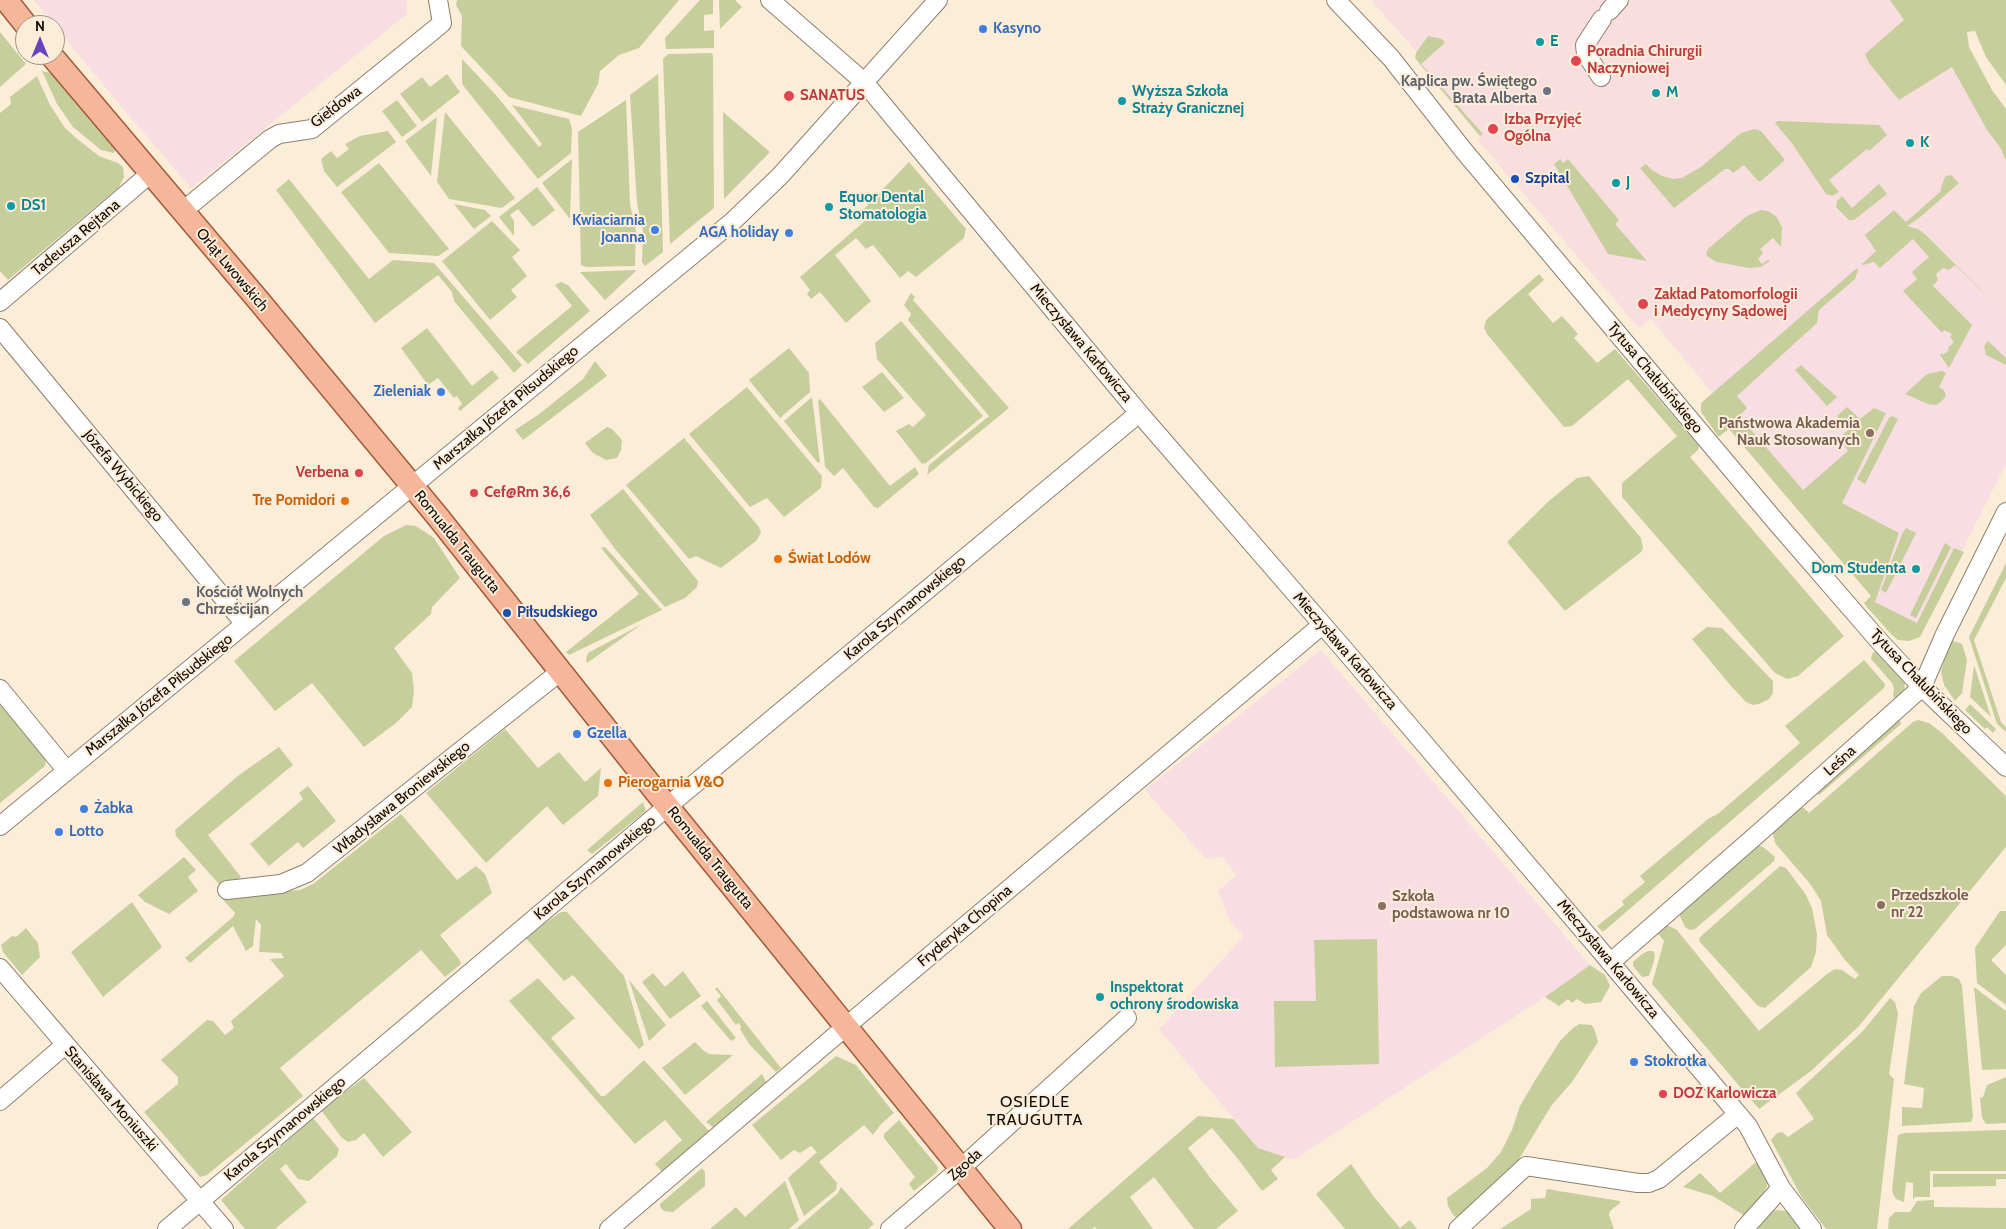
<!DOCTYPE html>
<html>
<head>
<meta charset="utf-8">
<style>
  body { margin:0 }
  #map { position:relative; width:2006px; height:1229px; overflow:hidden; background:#fcedd9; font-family:Cabin,sans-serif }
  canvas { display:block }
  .north { position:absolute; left:15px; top:15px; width:50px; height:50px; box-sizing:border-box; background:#fcedd9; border:1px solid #9e9385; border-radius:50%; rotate:0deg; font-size:14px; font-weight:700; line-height:20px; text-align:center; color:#110c06 }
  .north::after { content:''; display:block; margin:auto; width:18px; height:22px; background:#6744bd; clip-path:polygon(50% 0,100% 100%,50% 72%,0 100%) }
</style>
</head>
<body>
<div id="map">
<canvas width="2006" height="1229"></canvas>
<div class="north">N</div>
</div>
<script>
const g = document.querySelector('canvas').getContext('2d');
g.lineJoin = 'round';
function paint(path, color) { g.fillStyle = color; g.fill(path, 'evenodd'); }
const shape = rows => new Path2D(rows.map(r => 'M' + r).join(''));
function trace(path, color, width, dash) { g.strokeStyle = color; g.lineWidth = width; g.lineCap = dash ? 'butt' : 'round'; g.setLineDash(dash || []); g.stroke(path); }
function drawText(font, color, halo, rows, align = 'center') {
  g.font = font + ' Cabin,sans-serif'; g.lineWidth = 4; g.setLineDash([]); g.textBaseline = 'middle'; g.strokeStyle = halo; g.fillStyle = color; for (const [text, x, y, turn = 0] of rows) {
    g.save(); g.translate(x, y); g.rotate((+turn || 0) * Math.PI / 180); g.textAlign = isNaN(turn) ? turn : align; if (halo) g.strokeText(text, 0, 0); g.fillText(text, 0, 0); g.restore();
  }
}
const education = shape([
  [34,0,407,0,407,14,191,188,120,105],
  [1901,222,1925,234,2006,314,2006,464,1924,626,1888,626,1872,596,1709,389],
  [1321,650,1590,965,1545,997,1293,1160,1258,1148,1159,1029,1244,936,1230,921,1218,891,1236,875,1223,857,1206,859,1145,790]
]);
const medical = shape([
  [1371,0,1951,0,2006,161,2006,314,1925,234,1901,222,1709,389,1651,319,1639,328,1594,276,1517,186,1520,183,1513,175,1510,178,1478,140,1480,137,1418,63,1422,58]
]);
const green = shape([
  [457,0,679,0,639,48,619,55,600,71,598,84,581,116,509,97,461,46,462,16,456,5],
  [700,0,713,0,713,14,704,15,704,31,714,30,714,48,666,49,665,38],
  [719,0,735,0,742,7,720,29],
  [1890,0,2006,0,2006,85,1986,57,1975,31,1967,32,1969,47,1992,90,2006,109,2006,161,2000,147,1987,130,1952,67,1899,100,1869,63,1865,54,1904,20],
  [0,32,26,64,0,87],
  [1428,36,1442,39,1445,43,1421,64,1483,134,1480,136,1415,58,1416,53],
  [711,53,713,55,714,208,670,244,663,59,668,54],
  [462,59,495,94,539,147,542,144,512,105,569,119,572,129,571,153,538,179,462,84],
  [42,71,50,73,55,77,116,149,114,153,101,150,73,127,57,104],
  [447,74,460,92,422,122,400,94,422,77,430,87],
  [658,74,663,252,645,266,642,262,643,231,637,203,630,95],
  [37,76,50,105,65,128,76,138,99,156,118,163,123,167,124,177,119,187,8,280,0,271,0,113,11,104,10,97],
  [397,100,417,126,402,137,382,111],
  [626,100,630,204,636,231,635,266,586,267,581,265,578,132],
  [445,112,515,198,502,208,449,199,437,182],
  [723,112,770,152,724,199],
  [437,117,431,176,405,141],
  [1778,121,1879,125,1887,135,1869,151,1867,149,1829,180,1839,192,1832,196,1826,194,1791,142,1775,123],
  [1754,129,1761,131,1785,160,1761,181,1758,181,1744,165,1733,173,1729,169,1725,169,1674,208,1640,168,1646,164,1652,170,1662,176,1674,179,1682,178,1701,167,1741,133],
  [388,131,396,142,337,187,324,171,321,159,331,151,337,158,349,149,345,144,360,136],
  [572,159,570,219,542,183],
  [1560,159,1563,163,1568,159,1619,220,1615,224,1647,261,1608,254,1554,164],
  [909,162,966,229,964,238,916,277,908,271,900,278,873,245,866,249,856,238,835,255,871,301,846,323,820,292,811,299,807,294,810,290,800,277,866,220,860,213],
  [379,163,449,249,438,256,389,253,341,192],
  [1951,175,1959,183,1919,218,1907,226,1918,229,1925,234,2006,315,1955,265,1949,270,1943,268,1936,274,1938,280,1933,286,1972,325,1949,368,1940,355,1942,353,1943,355,1949,350,1948,348,1954,342,1950,337,1952,334,1944,330,1942,333,1903,291,1917,279,1912,272,1929,257,1913,239,1880,268,1874,262,1863,265,1862,264,1876,251,1865,235,1894,210,1906,222,1940,192,1944,179,1946,176],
  [289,179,369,279,393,260,434,263,522,365,514,373,454,301,452,292,438,275,375,323,276,190],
  [1879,184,1887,194,1854,220,1849,220,1836,207,1837,201,1842,196,1852,208],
  [537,187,555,210,533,227,518,209,510,215,514,221,514,236,499,217],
  [454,204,485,210,491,216,474,229],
  [1761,210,1768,211,1776,216,1782,227,1781,247,1773,238,1760,249,1763,253,1758,259,1762,264,1768,260,1770,261,1761,267,1749,268,1717,262,1708,257,1706,253,1709,248,1747,216],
  [492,221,520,250,512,257,527,276,511,290,517,297,490,320,442,261],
  [1857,268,1858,270,1855,279,1819,310,1817,323,1737,396,1747,408,1739,416,1803,490,1848,451,1839,438,1848,430,1837,416,1847,407,1860,419,1874,408,1886,413,1842,503,1899,533,1875,602,1917,623,1954,548,1964,552,1920,637,1909,641,1898,640,1891,634,1866,606,1864,603,1871,596,1729,429,1720,436,1718,436,1701,412,1701,403],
  [637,270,605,300,580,272],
  [1539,274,1544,280,1528,294,1553,323,1562,316,1578,334,1574,338,1597,363,1615,349,1699,446,1698,450,1690,457,1844,636,1798,676,1787,679,1775,673,1622,497,1622,483,1677,436,1628,379,1572,426,1564,427,1487,334,1484,328,1486,320],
  [561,282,568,285,590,311,528,364,516,352,572,306,555,285],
  [911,293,915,297,913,300,1009,408,927,475,929,465,989,416,908,320,911,314,904,305],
  [901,321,983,416,926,463,922,464,896,431,909,424,913,427,926,415,877,359,875,343],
  [427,328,472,386,492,370,499,378,460,411,458,408,462,404,457,396,454,398,438,378,428,385,401,348],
  [1988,341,2006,358,2006,365,1986,355,1984,346],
  [789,348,809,373,810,392,780,418,749,380],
  [595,361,607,376,523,440,515,430,538,415,583,379],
  [1801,365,1837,397,1827,406,1795,370],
  [1942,371,1946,373,1939,387,1944,390,1946,396,1941,402,1936,405,1928,404,1905,394,1927,374],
  [882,372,904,398,884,412,862,387],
  [747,387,822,476,821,488,784,517,767,498,750,507,689,434],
  [812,397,820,462,818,463,784,421],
  [820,399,890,486,915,467,919,474,878,508,874,507,843,468,834,476,825,467,818,401],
  [1892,416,1898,419,1865,484,1857,479,1889,418],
  [607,427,612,429,622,440,621,450,617,458,606,460,593,453,585,443],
  [684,438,759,527,761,533,756,541,721,568,696,556,689,559,626,485],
  [1589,476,1641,538,1643,548,1641,552,1565,611,1507,542,1550,500,1577,478],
  [623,489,698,581,697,587,685,598,665,607,663,605,615,549,590,515],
  [406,525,416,526,434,538,460,578,432,607,431,614,394,648,412,673,414,691,412,707,396,723,364,747,312,683,275,711,234,661,384,536],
  [1906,528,1916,533,1886,593,1881,590,1902,534],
  [1945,543,1951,547,1916,618,1910,615],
  [605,547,662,610,569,655,566,652,639,594,601,548],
  [2006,563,2006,578,1974,640,2001,722,2006,727,2006,732,1997,724,1969,637],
  [642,624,587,663,586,659,588,653],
  [1707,627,1722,628,1773,681,1773,693,1769,699,1759,704,1753,705,1746,702,1731,686,1692,639],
  [1951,640,1962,644,1967,660,1962,693,1955,701,1944,685,1941,671],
  [1878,649,1905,682,1904,691,1897,701,1893,696,1894,689,1892,683,1871,659,1872,654],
  [1864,660,1885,684,1884,688,1603,932,1597,926,1624,905,1622,901,1645,882,1640,876,1708,819,1719,813,1800,743,1785,726],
  [1974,665,1991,717,1970,697],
  [1970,704,1996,729,1993,733,1987,727,1985,729,1965,710],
  [0,705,46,759,45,766,0,803],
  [1899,716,1901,724,1819,795,1815,790],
  [1918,720,1929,723,1942,733,2006,796,2006,847,1859,1026,1811,1071,1759,1109,1652,984,1664,941,1655,930,1662,926,1669,926,1677,930,1759,1031,1827,974,1835,969,1842,970,1855,979,1859,975,1845,960,1827,935,1821,901,1811,885,1775,843,1772,830,1798,807,1804,808,1809,813,1913,722],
  [505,729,538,768,559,752,585,782,601,768,598,796,563,825,547,806,486,863,426,793],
  [279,747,293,765,208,835,241,877,234,883,229,880,219,884,176,836,175,830,239,775],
  [308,786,336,821,303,848,298,842,269,866,250,844,303,799,299,793],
  [643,802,646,811,592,854,587,850],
  [401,814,457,880,476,866,485,874,492,893,440,935,459,959,461,964,445,977,421,950,280,1068,303,1096,207,1175,200,1177,144,1112,178,1084,178,1077,161,1060,207,1020,213,1021,225,1035,234,1028,231,1021,284,976,270,959,284,958,281,953,259,952,261,925,256,919,253,946,246,951,233,926,190,963,185,958,233,917,235,913,219,895,300,890,313,884],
  [1754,845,1761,846,1767,850,1775,857,1774,861,1695,929,1690,930,1685,927,1679,914],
  [184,857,196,870,188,877,198,891,169,914,145,902,138,895],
  [1780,866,1786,868,1806,895,1812,908,1817,934,1816,952,1811,967,1765,1008,1758,1006,1700,942,1699,938],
  [132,902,162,947,103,997,71,952],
  [2000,911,2006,911,2006,945,1991,960,2006,975,2006,1005,1977,983,1975,948],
  [561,912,567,912,624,976,644,1045,639,1049,573,975,564,981,525,937],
  [26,928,38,943,40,957,22,975,3,952,1,945,12,936,16,937],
  [1377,939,1379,1064,1275,1067,1274,1001,1316,1001,1314,940],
  [1648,951,1653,951,1655,955,1654,961,1649,976,1642,977,1633,966,1633,962,1642,954],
  [1590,965,1605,975,1610,986,1601,1002,1585,1004,1577,999,1572,1003,1568,999,1559,1006,1545,997],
  [683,971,701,996,670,1019,642,982,653,973,665,987],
  [1942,976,1952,976,1959,979,1962,986,1973,1117,1971,1122,1902,1126,1902,1107,1922,1108,1924,1088,1904,1084,1914,1006,1921,993],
  [538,978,575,1018,551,1038,601,1096,605,1096,644,1060,709,1131,662,1172,655,1164,682,1140,665,1120,635,1144,509,1001],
  [629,980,666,1025,649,1041],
  [717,987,754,1034,781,1068,776,1072,749,1044,740,1029,741,1027,739,1023,736,1025,717,1000,721,996,715,989],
  [1974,987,2006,1011,2006,1069,1982,1070],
  [1890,998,1895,1002,1898,1014,1889,1074,1894,1079,1877,1229,1826,1229,1802,1198,1771,1140,1777,1133,1782,1132,1788,1137,1814,1119,1796,1093,1862,1032],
  [707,1001,736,1038,731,1041,701,1006],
  [1579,1024,1591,1025,1594,1028,1598,1042,1572,1082,1551,1106,1513,1169,1498,1185,1457,1218,1453,1215,1448,1206,1447,1198,1487,1168,1501,1152,1512,1130,1520,1106,1534,1082,1560,1041,1572,1029],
  [695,1042,703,1050,709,1054,733,1055,685,1095,662,1068],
  [836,1056,856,1065,894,1113,881,1124,873,1135,864,1125,819,1162,837,1183,836,1190,804,1216,788,1178,817,1152,811,1146,800,1153,794,1150,781,1160,752,1125],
  [762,1074,766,1082,713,1127,706,1122],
  [2006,1077,2006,1123,1986,1124,1982,1118,1980,1098,1983,1097,1987,1085],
  [364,1078,412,1132,383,1157,364,1133,356,1140,348,1142,341,1137,321,1110],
  [1198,1116,1233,1119,1258,1148,1285,1157,1271,1170,1278,1179,1262,1191,1238,1159,1212,1128,1188,1148,1212,1180,1238,1211,1216,1229,1194,1229,1154,1177,1130,1197,1153,1229,1097,1229,1095,1227,1092,1229,1068,1229],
  [313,1118,339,1149,337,1156,309,1181,298,1179,286,1164,280,1169,307,1202,275,1229,245,1229,221,1200],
  [899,1120,938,1167,937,1172,914,1191,909,1184,915,1177,884,1138,884,1134],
  [2006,1130,2006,1171,1930,1171,1930,1197,1915,1197,1913,1200,1913,1183,1906,1182,1904,1202,1896,1199,1893,1194,1892,1190,1898,1135,1904,1133],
  [1755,1163,1761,1163,1767,1172,1767,1186,1760,1199,1745,1216,1713,1196,1683,1187,1700,1173,1720,1193],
  [1351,1164,1374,1197,1400,1228,1410,1220,1417,1229,1345,1229,1316,1194],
  [702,1168,705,1172,705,1186,673,1212,664,1211,660,1207,660,1204],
  [1933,1174,2006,1174,2006,1179,1996,1179,1996,1186,1933,1187],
  [785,1181,799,1220,789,1229,710,1229,736,1207,745,1217],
  [841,1187,874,1224,868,1229,796,1229,838,1193],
  [1547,1189,1620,1201,1620,1203,1610,1211,1609,1215,1614,1229,1500,1229,1531,1209,1531,1199,1545,1198],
  [1934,1200,1934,1207,2006,1208,2006,1229,1888,1229,1889,1218,1895,1212,1910,1212,1917,1201],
  [1777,1210,1785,1211,1792,1216,1801,1229,1759,1229,1754,1225,1767,1212]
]);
const minor = shape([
  [770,0,864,82,1139,413,1348,654,1594,943,1748,1126,1781,1188,1812,1229],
  [1336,0,1391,58,1464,151,1776,522,1880,642,1922,687,2006,767],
  [1609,11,1619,0],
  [1601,77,1586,54,1585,45,1602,19],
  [183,211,270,139,279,134,312,129,435,29,442,23,438,0],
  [0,302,151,173],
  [0,328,245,624],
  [0,689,67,771],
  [0,826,732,222,780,176,938,0],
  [227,890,281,884,307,873,561,671],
  [1611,962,1761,831,1922,687,1945,634,2006,512],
  [0,968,224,1229],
  [0,1101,65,1045],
  [167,1229,668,806,1139,413],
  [609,1229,856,1018,1322,625],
  [890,1229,960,1169,1127,1018],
  [1458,1229,1526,1166,1638,1183,1649,1183,1659,1179,1738,1114],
  [1744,1229,1781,1188]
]);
const major = shape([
  [6,0,26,25],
  [51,55,259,301,438,517,672,812,1010,1229]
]);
const markers = [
  [983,29,5,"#3f7fe0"],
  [1540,42,5,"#0f9aa8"],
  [1576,61,6,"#e0444e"],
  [1547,91,5,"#6b7280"],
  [1656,93,5,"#0f9aa8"],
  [789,96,6,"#e0444e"],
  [1122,101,5,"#0f9aa8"],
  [1493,129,6,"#e0444e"],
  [1910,143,5,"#0f9aa8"],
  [1515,179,5,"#1a4fb4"],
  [1616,183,5,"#0f9aa8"],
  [11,206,5,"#0f9aa8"],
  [829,207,5,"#0f9aa8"],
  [655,230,5,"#3f7fe0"],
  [789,233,5,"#3f7fe0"],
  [1643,304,6,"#e0444e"],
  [441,392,5,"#3f7fe0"],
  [1870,433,5,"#8d6e63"],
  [359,473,5,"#e0444e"],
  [474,493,5,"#e0444e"],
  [345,501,5,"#e8710a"],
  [778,559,5,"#e8710a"],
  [1916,569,5,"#0f9aa8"],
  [186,602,5,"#6b7280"],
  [507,613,5,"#1a4fb4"],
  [577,734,5,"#3f7fe0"],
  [608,783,5,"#e8710a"],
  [84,809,5,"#3f7fe0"],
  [59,832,5,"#3f7fe0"],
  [1881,905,5,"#8d6e63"],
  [1382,906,5,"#8d6e63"],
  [1100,997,5,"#0f9aa8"],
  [1634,1062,5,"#3f7fe0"],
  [1663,1094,5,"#e0444e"]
];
const shopNames = [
  ["Kasyno",993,29],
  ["Kwiaciarnia",645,221,"right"],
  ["Joanna",645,238,"right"],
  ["AGA holiday",779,233,"right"],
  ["Zieleniak",431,392,"right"],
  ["Gzella",587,734],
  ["Żabka",94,809],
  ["Lotto",69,832],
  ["Stokrotka",1644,1062]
];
const cultureNames = [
  ["E",1550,42],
  ["Wyższa Szkoła",1132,92],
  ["Straży Granicznej",1132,109],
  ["M",1666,93],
  ["K",1920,143],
  ["J",1626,183],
  ["Equor Dental",839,198],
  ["Stomatologia",839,215],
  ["DS1",21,206],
  ["Dom Studenta",1906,569,"right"],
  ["Inspektorat",1110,988],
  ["ochrony środowiska",1110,1005]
];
const healthNames = [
  ["Poradnia Chirurgii",1587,52],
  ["Naczyniowej",1587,69],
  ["SANATUS",800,96],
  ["Izba Przyjęć",1504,120],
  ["Ogólna",1504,137],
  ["Zakład Patomorfologii",1654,295],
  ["i Medycyny Sądowej",1654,312],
  ["Verbena",349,473,"right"],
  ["Cef@Rm 36,6",484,493],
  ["DOZ Karlowicza",1673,1094]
];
const worshipNames = [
  ["Kaplica pw. Świętego",1537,82],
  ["Brata Alberta",1537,99],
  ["Kościół Wolnych",196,593,"left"],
  ["Chrześcijan",196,610,"left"]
];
const streetNames = [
  ["Giełdowa",336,107,-37],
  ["Tadeusza Rejtana",76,238,-40],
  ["Orląt Lwowskich",232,270,50],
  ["Mieczysława Karłowicza",1081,343,50],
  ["Tytusa Chałubińskiego",1655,378,50],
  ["Marszałka Józefa Piłsudskiego",506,408,-40],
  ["Józefa Wybickiego",123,476,50],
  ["Romualda Traugutta",457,542,51],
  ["Karola Szymanowskiego",905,608,-40],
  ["Mieczysława Karłowicza",1345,651,49],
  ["Tytusa Chałubińskiego",1921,682,46],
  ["Marszałka Józefa Piłsudskiego",159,695,-39],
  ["Leśna",1840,761,-42],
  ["Władysława Broniewskiego",402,798,-39],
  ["Romualda Traugutta",710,858,51],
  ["Karola Szymanowskiego",595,868,-40],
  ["Fryderyka Chopina",965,926,-40],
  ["Mieczysława Karłowicza",1608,959,50],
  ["Stanisława Moniuszki",111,1099,49],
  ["Karola Szymanowskiego",285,1129,-40],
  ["Zgoda",965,1165,-42]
];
const transitNames = [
  ["Szpital",1525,179],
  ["Piłsudskiego",517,613]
];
const educationNames = [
  ["Państwowa Akademia",1860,424,"right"],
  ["Nauk Stosowanych",1860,441,"right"],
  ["Przedszkole",1891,896],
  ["nr 22",1891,913],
  ["Szkoła",1392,897],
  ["podstawowa nr 10",1392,914]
];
const foodNames = [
  ["Tre Pomidori",335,501,"right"],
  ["Świat Lodów",788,559],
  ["Pierogarnia V&O",618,783]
];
const neighbourhoodNames = [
  ["OSIEDLE",1035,1102],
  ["TRAUGUTTA",1035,1120]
];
paint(education, '#f8dee3');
paint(medical, '#f9dee0');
paint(green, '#c6ce9c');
trace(minor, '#8e806f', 20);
trace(major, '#a15b39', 25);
trace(minor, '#fff', 18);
trace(major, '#f5b699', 22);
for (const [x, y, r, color] of markers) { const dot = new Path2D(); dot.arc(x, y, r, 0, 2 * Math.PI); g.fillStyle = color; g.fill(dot); trace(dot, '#fcedd9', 2); }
drawText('bold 15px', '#366cbe', '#fcedd9', shopNames, 'left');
drawText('bold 15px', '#0d838f', '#fcedd9', cultureNames, 'left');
drawText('bold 15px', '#be3a42', '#fcedd9', healthNames, 'left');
drawText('bold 15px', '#5b616d', '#fcedd9', worshipNames, 'right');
drawText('15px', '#110c06', '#fcedd9', streetNames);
drawText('bold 15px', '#164399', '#fcedd9', transitNames, 'left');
drawText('bold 15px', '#785e54', '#fcedd9', educationNames, 'left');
drawText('bold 15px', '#c56008', '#fcedd9', foodNames, 'left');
g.letterSpacing = '1px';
drawText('16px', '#110c06', '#fcedd9', neighbourhoodNames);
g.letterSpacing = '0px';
</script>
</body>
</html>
